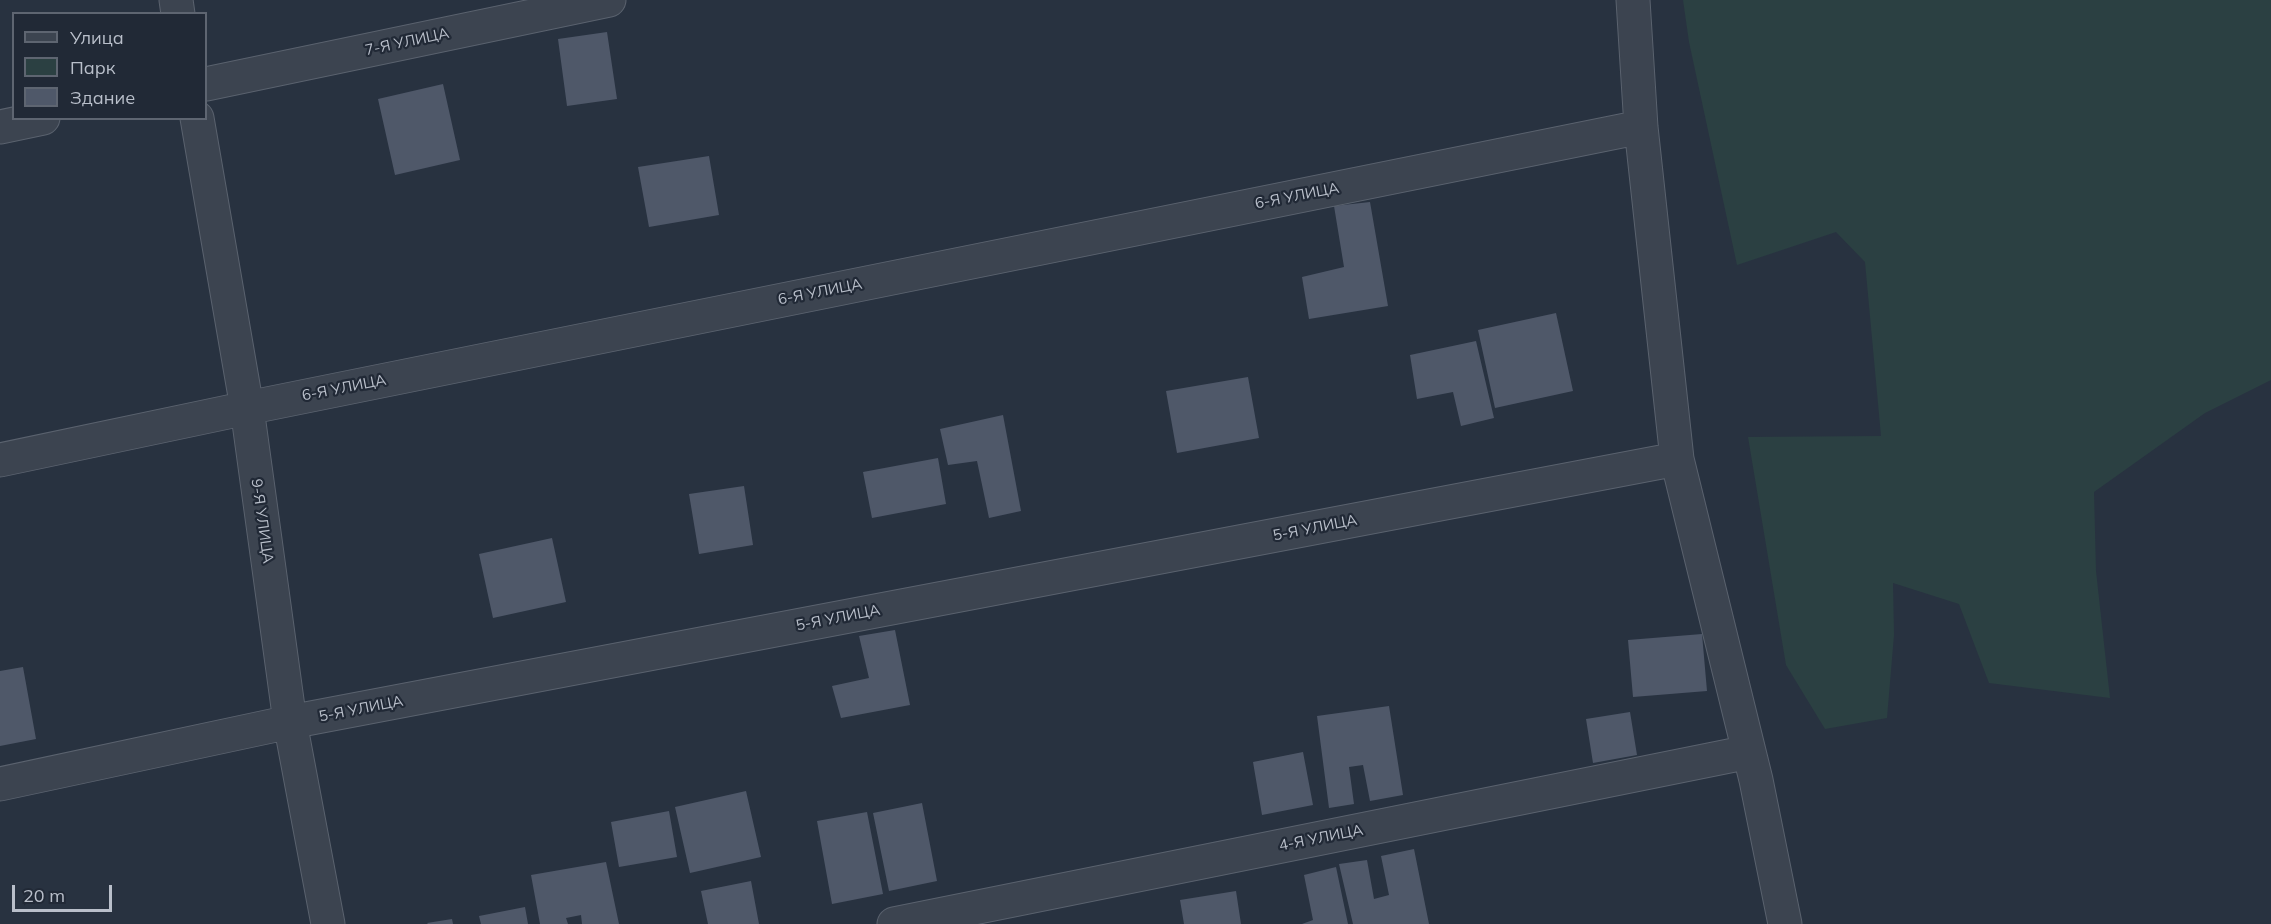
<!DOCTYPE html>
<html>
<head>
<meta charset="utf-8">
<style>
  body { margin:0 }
  #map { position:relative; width:2271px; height:924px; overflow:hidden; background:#283240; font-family:Mulish,sans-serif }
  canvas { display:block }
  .legend { position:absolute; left:12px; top:12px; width:195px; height:108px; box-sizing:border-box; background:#212936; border:2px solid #5e6571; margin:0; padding:8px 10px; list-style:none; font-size:18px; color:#b9bfca }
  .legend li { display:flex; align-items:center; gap:12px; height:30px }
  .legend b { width:30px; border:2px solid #5e6571 }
  .scale { position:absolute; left:12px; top:885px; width:100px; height:27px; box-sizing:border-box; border:3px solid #b9bfca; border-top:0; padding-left:8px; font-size:18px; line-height:21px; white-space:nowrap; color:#b9bfca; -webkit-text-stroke:4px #212936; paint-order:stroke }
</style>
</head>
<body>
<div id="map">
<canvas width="2271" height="924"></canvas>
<ul class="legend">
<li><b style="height:8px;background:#3c4450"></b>Улица</li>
<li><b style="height:16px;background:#2b4042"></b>Парк</li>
<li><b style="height:16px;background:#4f5869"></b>Здание</li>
</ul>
<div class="scale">20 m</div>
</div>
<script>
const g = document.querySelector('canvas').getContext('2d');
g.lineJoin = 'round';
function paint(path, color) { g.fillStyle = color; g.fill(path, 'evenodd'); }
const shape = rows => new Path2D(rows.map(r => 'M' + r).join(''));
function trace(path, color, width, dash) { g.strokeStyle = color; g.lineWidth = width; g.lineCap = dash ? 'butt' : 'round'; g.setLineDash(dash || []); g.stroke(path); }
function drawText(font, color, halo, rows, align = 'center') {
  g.font = font + ' Mulish,sans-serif'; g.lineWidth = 4.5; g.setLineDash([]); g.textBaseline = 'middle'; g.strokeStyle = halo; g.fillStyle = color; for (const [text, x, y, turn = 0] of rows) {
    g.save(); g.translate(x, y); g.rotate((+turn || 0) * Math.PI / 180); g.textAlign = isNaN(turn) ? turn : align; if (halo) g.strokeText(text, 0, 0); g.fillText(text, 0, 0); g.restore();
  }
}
const green = shape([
  [1683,0,2271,0,2271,380,2205,413,2094,492,2096,571,2110,698,1989,683,1959,604,1893,583,1894,635,1887,718,1825,729,1786,665,1748,437,1881,436,1865,262,1836,232,1737,265,1689,42]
]);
const building = shape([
  [607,32,617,99,567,106,558,39],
  [443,84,460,160,395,175,378,99],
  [709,156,719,215,649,227,638,167],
  [1370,202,1388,306,1309,319,1302,277,1344,267,1334,206],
  [1556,313,1573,391,1495,408,1478,330],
  [1476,341,1494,418,1461,426,1453,392,1417,399,1410,355],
  [1248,377,1259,438,1177,453,1166,391],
  [1003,415,1021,511,989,518,977,461,948,465,940,429],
  [938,458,946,504,872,518,863,472],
  [744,486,753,545,699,554,689,494],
  [552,538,566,602,493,618,479,554],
  [895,630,910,705,841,718,832,686,869,678,859,636],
  [1702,634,1707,691,1633,697,1628,640],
  [23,667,36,739,0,746,0,671],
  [1389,706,1403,795,1370,801,1363,765,1349,767,1354,804,1329,808,1317,716],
  [1630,712,1637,755,1593,763,1586,719],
  [1303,752,1313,805,1262,815,1253,762],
  [746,791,761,857,690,873,675,807],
  [922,803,937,881,889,891,873,813],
  [669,811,677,857,619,867,611,822],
  [867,812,883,894,832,904,817,821],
  [1414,849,1429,924,1353,924,1339,864,1367,860,1374,899,1389,895,1381,856],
  [606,862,619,924,582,924,581,915,566,918,568,924,540,924,531,875],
  [1336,867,1348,924,1302,924,1313,920,1304,875],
  [751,881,759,924,708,924,701,891],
  [1236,891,1241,924,1184,924,1180,900],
  [525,907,528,924,481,924,479,916],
  [452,919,453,924,428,924,427,923]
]);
const street = shape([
  [176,0,178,14],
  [1633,0,1641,127,1677,459,1756,780,1785,924],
  [206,84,609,0],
  [197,118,247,408,290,722,328,924],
  [0,127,43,118],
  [0,460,247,408,1641,127],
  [0,784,290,722,1677,459],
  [894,924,1749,752]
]);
const streetNames = [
  ["7-Я УЛИЦА",407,42,-12],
  ["6-Я УЛИЦА",1297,196,-11],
  ["6-Я УЛИЦА",820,292,-11],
  ["6-Я УЛИЦА",344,388,-11],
  ["9-Я УЛИЦА",262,521,82],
  ["5-Я УЛИЦА",1315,528,-11],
  ["5-Я УЛИЦА",838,618,-11],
  ["5-Я УЛИЦА",361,709,-11],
  ["4-Я УЛИЦА",1321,838,-11]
];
paint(green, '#2b4042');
paint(building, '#4f5869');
trace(street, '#5a626e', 35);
trace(street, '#3c4450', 33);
drawText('15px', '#b9bfca', '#212936', streetNames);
</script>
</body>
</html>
